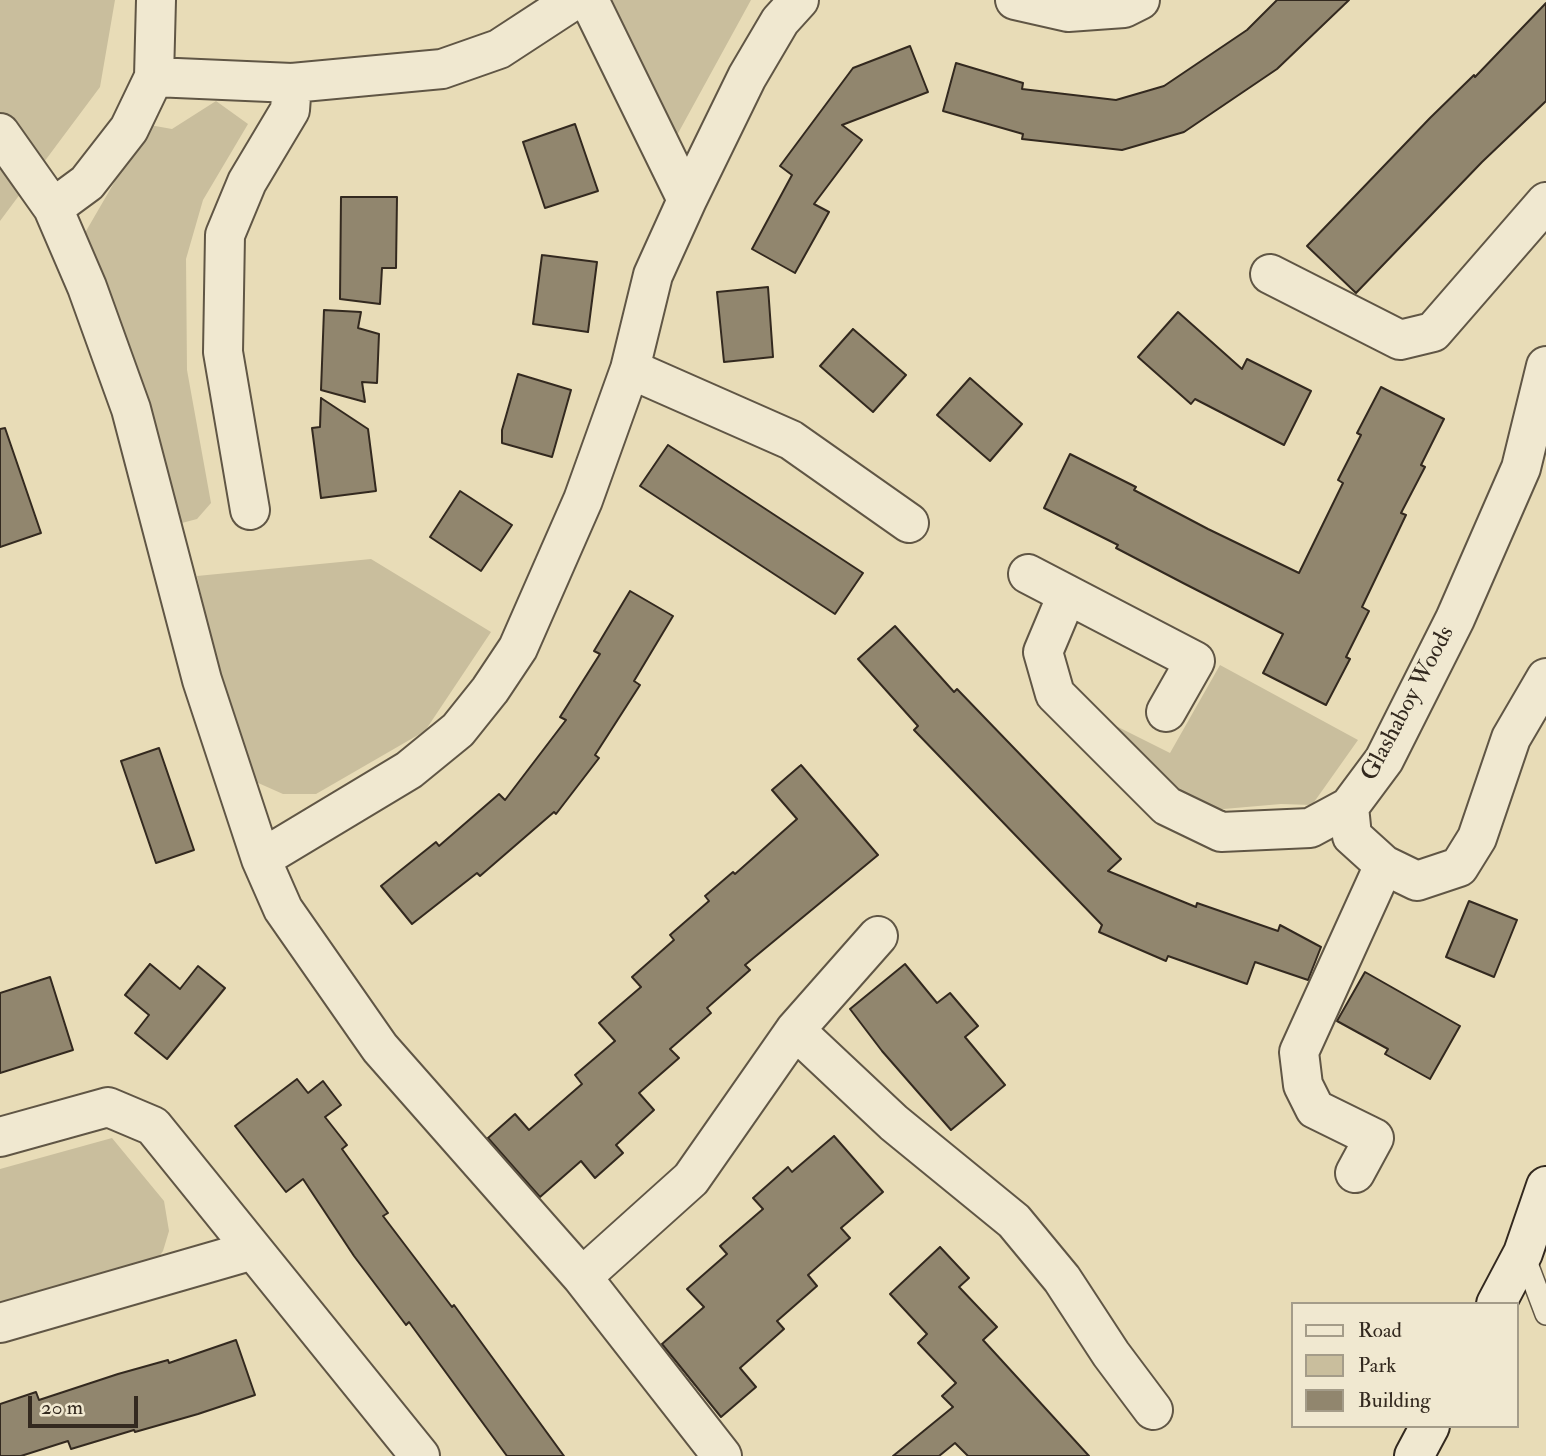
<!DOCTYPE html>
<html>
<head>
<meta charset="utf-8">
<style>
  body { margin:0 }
  #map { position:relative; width:1546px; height:1456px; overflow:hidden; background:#e8dcb7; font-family:"IM FELL Double Pica",serif }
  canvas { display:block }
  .legend { position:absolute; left:1291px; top:1302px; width:228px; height:126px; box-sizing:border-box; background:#f0e8d0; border:2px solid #a49c89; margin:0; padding:9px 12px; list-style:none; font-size:21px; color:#33291f }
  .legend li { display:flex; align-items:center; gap:14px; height:35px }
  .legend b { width:35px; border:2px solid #a49c89 }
  .scale { position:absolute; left:28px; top:1396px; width:110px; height:32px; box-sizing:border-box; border:4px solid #33291f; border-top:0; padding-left:9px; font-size:21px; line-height:24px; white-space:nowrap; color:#33291f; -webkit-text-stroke:5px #f0e8d0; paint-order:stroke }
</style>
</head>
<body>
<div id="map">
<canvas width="1546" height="1456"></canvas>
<ul class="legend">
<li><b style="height:9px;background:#f0e8d0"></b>Road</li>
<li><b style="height:19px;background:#c9be9d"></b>Park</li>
<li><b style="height:19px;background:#91866e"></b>Building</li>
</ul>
<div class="scale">20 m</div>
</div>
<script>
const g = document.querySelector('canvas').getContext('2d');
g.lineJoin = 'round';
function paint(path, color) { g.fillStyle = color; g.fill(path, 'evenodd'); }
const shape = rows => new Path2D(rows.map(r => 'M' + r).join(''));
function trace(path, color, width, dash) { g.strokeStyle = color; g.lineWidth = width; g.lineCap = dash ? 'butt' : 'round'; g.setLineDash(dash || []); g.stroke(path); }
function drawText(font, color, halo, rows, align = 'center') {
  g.font = font + ' "IM FELL Double Pica",serif'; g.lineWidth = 6; g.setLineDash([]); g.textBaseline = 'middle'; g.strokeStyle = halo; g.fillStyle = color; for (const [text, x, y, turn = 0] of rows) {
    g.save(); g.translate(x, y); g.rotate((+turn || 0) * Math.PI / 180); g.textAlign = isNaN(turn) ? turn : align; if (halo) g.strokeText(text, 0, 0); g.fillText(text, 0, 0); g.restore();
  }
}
const green = shape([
  [0,0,115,0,100,87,0,221],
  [609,0,751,0,676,137],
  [216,101,248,124,203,200,186,259,187,370,211,503,197,519,178,524,82,238,140,138,144,124,172,129],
  [371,559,491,632,425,731,316,794,283,794,247,778,218,671,197,576],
  [1220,665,1358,740,1312,805,1281,804,1212,810,1179,799,1098,717,1170,753],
  [112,1138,164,1201,169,1231,163,1251,152,1267,0,1309,0,1169]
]);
const building = shape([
  [1277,0,1349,0,1277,69,1184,132,1122,150,1022,139,1023,134,943,111,956,63,1023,83,1022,89,1116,100,1164,86,1247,30,1277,0],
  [1546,3,1546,101,1482,162,1356,293,1307,246,1430,118,1474,75,1475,77,1546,3],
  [910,46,928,92,842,125,862,140,814,204,829,212,795,273,752,249,792,175,780,166,853,68,910,46],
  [575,124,598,191,545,208,523,142,575,124],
  [341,197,397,197,396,268,382,268,380,304,340,299,341,197],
  [542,255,597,262,588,332,533,324,542,255],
  [768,287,773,357,724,362,717,292,768,287],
  [324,310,361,312,358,328,379,334,377,383,362,382,365,402,321,390,324,310],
  [1178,312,1242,369,1247,359,1311,391,1284,445,1195,399,1191,404,1138,357,1178,312],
  [853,329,906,375,873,412,820,366,853,329],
  [518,374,571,390,552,457,502,443,502,430,518,374],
  [970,378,1022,424,990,461,937,415,970,378],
  [1381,387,1444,419,1421,465,1425,467,1401,513,1406,515,1362,607,1369,611,1346,657,1350,659,1326,705,1263,673,1283,634,1185,584,1116,548,1118,545,1044,508,1070,454,1136,487,1134,490,1208,529,1299,573,1343,483,1338,480,1361,435,1357,433,1381,387],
  [321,398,368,429,376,491,321,498,312,428,320,427,321,398],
  [5,428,41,533,0,547,0,429,5,428],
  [668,445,863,573,835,614,640,486,668,445],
  [460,491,512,525,481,571,430,537,460,491],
  [630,591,673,616,634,681,640,685,595,755,599,758,556,814,554,812,480,876,477,873,412,924,381,886,436,842,439,846,499,794,505,800,566,720,560,717,600,654,594,651,630,591],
  [895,626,954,692,957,689,1121,859,1108,871,1196,907,1197,903,1278,931,1280,925,1321,947,1308,980,1255,962,1247,984,1168,956,1166,961,1099,932,1102,925,914,730,918,726,858,659,895,626],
  [159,748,194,850,156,863,121,761,159,748],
  [801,765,878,855,745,965,750,970,707,1008,711,1013,670,1049,679,1058,639,1093,654,1110,616,1145,623,1153,595,1178,581,1161,540,1197,488,1138,515,1114,529,1130,582,1084,575,1075,615,1041,599,1023,641,987,632,977,674,940,670,935,709,901,705,896,733,872,735,874,797,819,772,790,801,765],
  [1469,901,1517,920,1494,977,1446,957,1469,901],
  [150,964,180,989,198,966,225,988,167,1059,135,1033,149,1015,125,995,150,964],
  [905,964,937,1003,950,993,978,1026,965,1037,1005,1085,951,1130,882,1051,850,1009,905,964],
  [1365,972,1460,1026,1430,1079,1385,1054,1388,1049,1337,1021,1365,972],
  [50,977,73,1050,0,1073,0,993,50,977],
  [297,1079,308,1093,323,1081,341,1105,325,1117,347,1145,342,1149,388,1213,383,1216,452,1307,454,1305,564,1456,507,1456,409,1322,406,1325,354,1256,303,1179,286,1192,235,1126,297,1079],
  [834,1136,883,1192,841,1228,850,1238,808,1275,817,1286,777,1321,784,1329,740,1368,756,1387,721,1417,662,1344,704,1307,687,1289,727,1254,720,1246,763,1209,753,1198,788,1167,792,1172,834,1136],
  [940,1247,969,1278,959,1287,997,1327,983,1340,1089,1456,968,1456,955,1443,939,1456,893,1456,953,1407,942,1396,956,1383,918,1343,927,1334,890,1294,940,1247],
  [236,1340,255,1395,198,1414,135,1432,134,1430,71,1449,68,1441,21,1456,0,1456,0,1404,36,1392,39,1400,118,1374,168,1360,169,1363,236,1340]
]);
const service = shape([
  [1523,1253,1546,1314]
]);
const minor = shape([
  [589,0,687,200],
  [1015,0,1068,12,1124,8,1140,0],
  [154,77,156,0],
  [0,133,53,208,87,287,131,409,202,680,261,859,283,909,380,1048,582,1277,722,1456],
  [53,208,87,183,129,129,154,77,292,83,442,69,499,49,574,0],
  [1270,274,1400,340,1433,332,1546,202],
  [630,369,791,440,909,523],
  [250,510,223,352,225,235,247,182,290,110,292,83],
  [1028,574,1195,661,1166,712],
  [1067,595,1043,652,1055,694,1167,806,1221,832,1310,828,1349,807,1384,760,1455,619,1521,468,1546,366],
  [1349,807,1352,836,1384,865,1417,881,1459,867,1477,838,1511,738,1546,678],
  [261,859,409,770,458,730,490,690,518,648,583,500,630,369,653,275,687,200,747,77,780,21,799,0],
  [795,1030,894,1123,1014,1221,1062,1279,1111,1354,1153,1410],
  [0,1137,108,1107,153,1126,420,1456],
  [1355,1173,1374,1138,1315,1109,1303,1085,1299,1052,1384,865],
  [582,1277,691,1179,795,1030,878,936],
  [0,1323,253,1250]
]);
const secondary = shape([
  [1496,1304,1523,1253,1546,1186],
  [1414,1456,1430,1426]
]);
const streetNames = [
  ["Glashaboy Woods",1409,704,-62]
];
paint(green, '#c9be9d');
paint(building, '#91866e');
trace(building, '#33291f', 2);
trace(service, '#605645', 24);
trace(minor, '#605645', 42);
trace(secondary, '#33291f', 42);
trace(service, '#f0e8d0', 21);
trace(minor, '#f0e8d0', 38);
trace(secondary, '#f0e8d0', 38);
drawText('24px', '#33291f', '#f0e8d0', streetNames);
</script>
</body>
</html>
